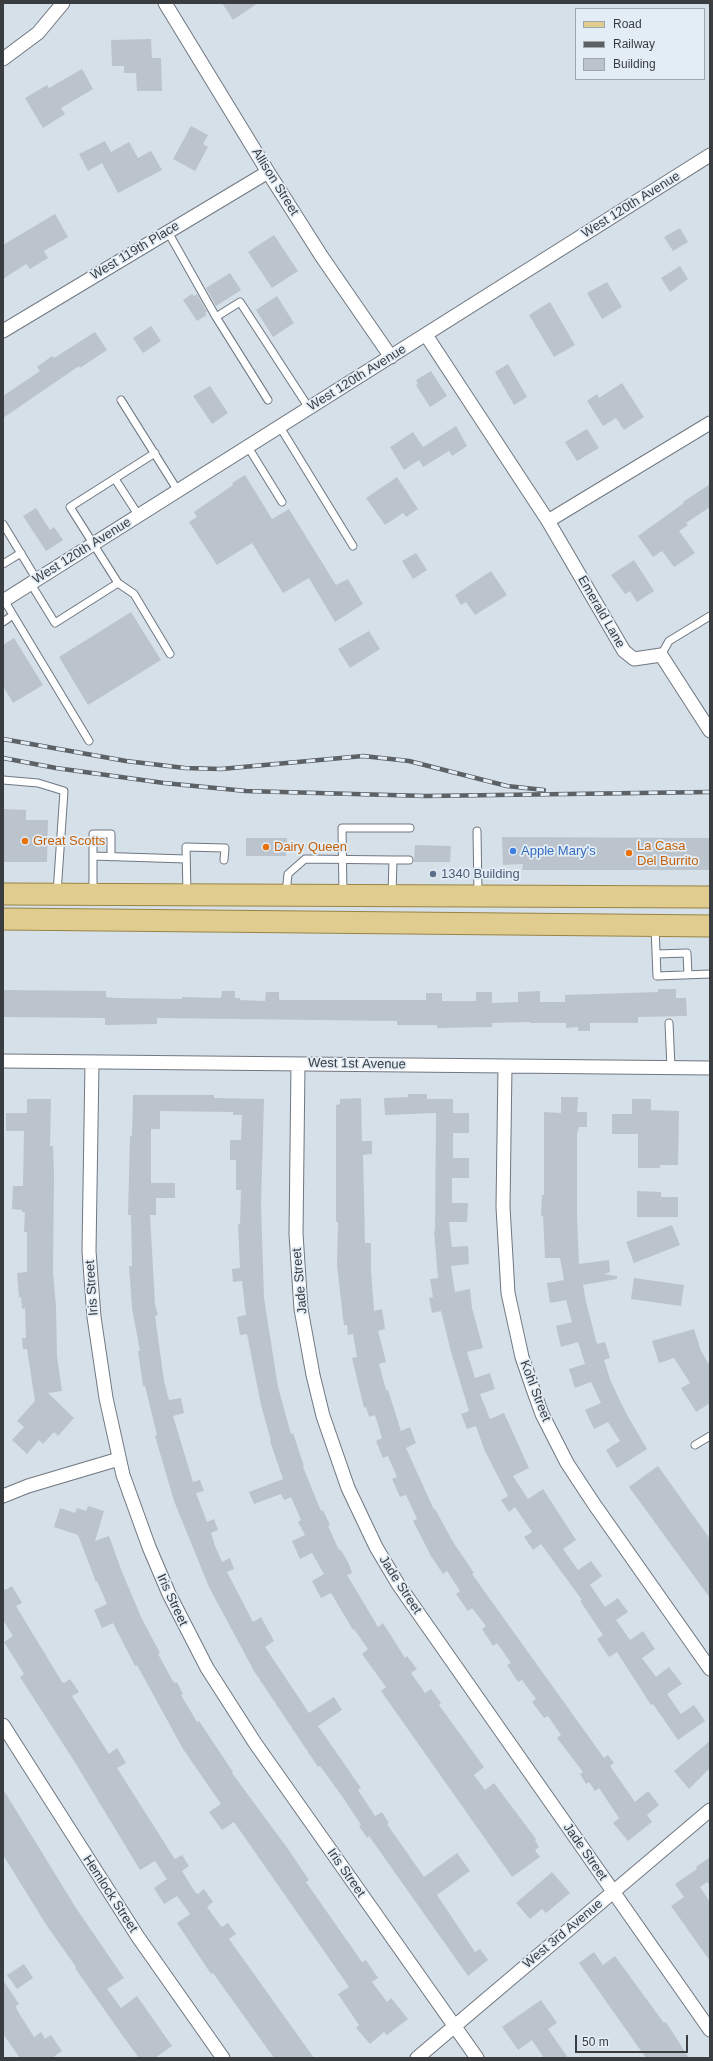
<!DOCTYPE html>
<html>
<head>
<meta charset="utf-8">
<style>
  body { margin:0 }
  #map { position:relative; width:713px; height:2061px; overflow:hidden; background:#d6e0e9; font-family:Helvetica,sans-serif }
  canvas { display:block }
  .frame { position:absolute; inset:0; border:4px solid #393d40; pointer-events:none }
  .legend { position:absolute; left:575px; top:8px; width:130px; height:72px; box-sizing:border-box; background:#e3edf6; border:1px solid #9fa7ad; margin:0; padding:5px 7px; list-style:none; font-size:12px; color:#393d40 }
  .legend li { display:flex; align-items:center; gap:8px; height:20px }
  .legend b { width:20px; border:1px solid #9fa7ad }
  .scale { position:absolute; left:575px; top:2035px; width:113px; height:18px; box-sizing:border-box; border:2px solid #393d40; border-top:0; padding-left:5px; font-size:12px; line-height:14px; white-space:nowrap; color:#393d40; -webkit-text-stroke:3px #e3edf6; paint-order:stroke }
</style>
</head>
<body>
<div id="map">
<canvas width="713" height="2061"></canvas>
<div class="frame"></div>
<ul class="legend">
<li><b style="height:5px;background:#e0cc8f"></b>Road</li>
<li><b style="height:5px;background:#5c6165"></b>Railway</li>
<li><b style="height:11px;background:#bbc4cd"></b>Building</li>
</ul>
<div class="scale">50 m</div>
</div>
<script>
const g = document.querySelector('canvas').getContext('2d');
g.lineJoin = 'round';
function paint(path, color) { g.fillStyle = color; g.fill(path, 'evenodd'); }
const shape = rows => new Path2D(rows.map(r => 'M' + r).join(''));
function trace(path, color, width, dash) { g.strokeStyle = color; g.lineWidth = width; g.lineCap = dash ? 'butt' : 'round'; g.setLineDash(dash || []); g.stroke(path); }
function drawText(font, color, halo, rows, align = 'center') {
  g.font = font + ' Helvetica,sans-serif'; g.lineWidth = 3.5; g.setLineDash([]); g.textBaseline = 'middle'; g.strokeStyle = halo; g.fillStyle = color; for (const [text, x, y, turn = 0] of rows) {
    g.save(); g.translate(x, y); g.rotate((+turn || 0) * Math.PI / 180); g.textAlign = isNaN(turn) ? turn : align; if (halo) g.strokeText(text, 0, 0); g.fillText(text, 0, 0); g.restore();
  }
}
const building = shape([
  [222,3,258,3,233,20],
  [151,39,152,58,161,58,162,91,137,91,136,73,124,73,124,66,112,66,111,40],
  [82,69,93,89,61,108,65,114,43,128,25,98,47,85,49,88],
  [191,126,208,135,203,144,208,147,195,171,173,159],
  [105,141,111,152,129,142,138,158,151,151,162,170,118,193,102,163,88,171,79,154],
  [55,214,68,237,44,251,48,258,30,269,26,264,3,279,3,245],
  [680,228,688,242,673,251,664,237],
  [274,235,298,271,272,288,248,252],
  [680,266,688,279,670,292,661,278],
  [230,273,241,290,216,306,206,288],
  [607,282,622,307,602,319,587,293],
  [192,294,194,296,197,294,207,312,205,313,207,315,197,321,183,300],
  [277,296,294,323,273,337,256,310],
  [550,302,575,345,554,357,529,315],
  [151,326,161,341,143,353,133,338],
  [95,332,107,350,80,368,79,366,3,418,3,396,40,371,37,367,52,356,54,358],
  [508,364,527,397,514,405,495,372],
  [431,371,447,396,430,407,416,385,418,384,416,380],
  [622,383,644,417,624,430,616,418,603,426,587,401,597,394,599,398],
  [210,386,228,413,212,424,193,396],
  [456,426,467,446,452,456,449,451,423,467,419,460,404,470,390,447,413,432,423,447],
  [587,429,599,448,577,461,565,442],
  [245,475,272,519,289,509,336,585,348,579,363,604,335,622,309,578,283,593,252,543,217,565,189,522,197,517,194,512,233,485,232,483],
  [397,477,418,509,406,517,403,513,385,525,366,498],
  [710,484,710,507,686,523,688,525,679,531,695,553,674,567,662,551,653,557,638,536,684,503,683,502],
  [36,508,50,530,54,527,63,540,46,551,23,516],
  [416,553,427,570,413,579,402,561],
  [634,560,654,591,637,602,630,591,625,594,611,575],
  [491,571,507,595,475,615,466,602,461,605,455,595],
  [131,612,161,660,88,705,59,657],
  [369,631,380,649,350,668,338,649],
  [14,638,43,685,13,703,3,686,3,645],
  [3,809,26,810,26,820,48,820,47,862,3,862],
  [502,837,710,838,710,870,522,870,523,864,503,865],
  [246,838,287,838,286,856,246,856],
  [415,845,451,846,450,862,414,862],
  [658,989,676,989,676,998,686,998,687,1016,638,1017,638,1023,590,1023,590,1031,578,1031,578,1027,566,1028,566,1023,530,1023,530,1022,492,1023,492,1027,437,1028,437,1025,397,1025,397,1021,157,1018,157,1024,105,1025,105,1018,3,1017,3,990,106,991,106,997,115,998,182,999,182,997,221,998,222,991,235,991,235,998,240,998,240,1000,265,1001,266,992,279,992,279,999,281,1000,426,1000,426,993,442,993,442,1001,476,1001,476,992,492,992,492,1003,518,1002,518,992,540,991,540,1002,565,1002,565,995,658,992],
  [408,1094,427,1094,427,1099,453,1099,453,1113,469,1113,469,1133,453,1133,453,1158,469,1158,469,1178,452,1178,452,1203,468,1203,467,1222,449,1222,452,1247,468,1246,469,1264,451,1266,455,1292,470,1289,472,1308,483,1348,467,1352,475,1378,490,1373,495,1389,480,1394,490,1419,504,1413,529,1468,513,1476,528,1499,543,1489,576,1540,563,1549,578,1570,591,1561,602,1576,590,1585,605,1607,618,1598,628,1612,616,1620,630,1640,643,1631,655,1649,642,1658,656,1677,669,1667,682,1684,667,1694,681,1714,694,1705,705,1721,678,1740,653,1704,651,1705,617,1652,609,1657,597,1639,603,1635,580,1601,582,1600,541,1544,533,1550,524,1537,532,1532,515,1507,509,1512,501,1500,508,1496,484,1449,476,1426,467,1429,461,1414,469,1411,451,1352,441,1311,432,1313,429,1298,433,1297,430,1279,438,1278,434,1231,435,1231,436,1113,385,1115,384,1098,408,1097],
  [133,1095,214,1095,214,1098,264,1099,261,1204,264,1298,278,1387,291,1434,293,1433,304,1466,303,1467,321,1511,323,1510,330,1525,328,1526,339,1550,341,1550,349,1564,352,1573,347,1575,378,1627,383,1623,405,1658,407,1656,417,1669,411,1673,425,1693,431,1689,441,1703,439,1705,484,1767,474,1775,485,1790,494,1783,536,1839,535,1840,539,1847,535,1850,540,1857,512,1877,381,1691,386,1687,362,1654,368,1649,354,1629,353,1630,331,1593,321,1598,312,1581,324,1574,312,1553,300,1559,292,1541,305,1535,298,1522,301,1520,291,1497,284,1500,281,1494,254,1504,249,1492,283,1479,270,1441,271,1441,261,1405,247,1334,240,1335,237,1317,246,1315,242,1281,233,1282,232,1269,240,1268,238,1224,240,1224,241,1190,236,1190,236,1160,230,1160,230,1140,241,1140,242,1115,233,1115,233,1112,160,1111,160,1129,151,1129,151,1183,175,1183,175,1198,156,1198,156,1215,150,1215,155,1304,158,1315,155,1316,164,1381,169,1400,181,1398,184,1413,173,1416,193,1482,200,1480,204,1491,196,1493,207,1522,214,1519,218,1530,211,1533,215,1546,222,1562,230,1558,234,1569,227,1572,253,1622,261,1617,274,1641,265,1647,309,1713,334,1697,342,1710,318,1726,361,1788,358,1790,375,1816,382,1812,389,1823,387,1824,424,1877,457,1853,470,1871,437,1895,475,1952,480,1949,488,1960,468,1976,369,1836,367,1838,359,1826,361,1825,344,1799,320,1766,318,1767,254,1671,209,1587,174,1501,155,1436,157,1435,145,1386,143,1386,138,1351,140,1351,132,1308,129,1266,132,1266,131,1215,128,1215,130,1136,132,1136],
  [561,1097,578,1097,577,1112,587,1112,587,1127,579,1127,577,1133,577,1216,579,1264,609,1260,610,1272,604,1274,617,1276,617,1279,583,1285,586,1302,597,1344,605,1342,610,1358,604,1360,611,1382,627,1415,647,1449,617,1468,606,1450,620,1441,608,1422,594,1429,585,1410,601,1403,591,1382,575,1388,569,1369,585,1364,578,1342,561,1347,556,1326,572,1322,566,1300,550,1303,547,1283,564,1280,560,1258,545,1258,543,1216,541,1216,542,1195,544,1195,544,1112,561,1113],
  [361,1098,362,1141,372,1141,372,1154,363,1155,365,1243,371,1243,371,1269,374,1311,382,1309,385,1329,378,1331,386,1362,379,1364,386,1390,388,1390,401,1431,410,1427,416,1443,406,1448,434,1510,435,1509,453,1542,474,1573,472,1574,604,1758,608,1755,614,1763,610,1766,635,1802,648,1791,659,1805,647,1815,652,1822,628,1841,613,1823,619,1818,599,1788,595,1791,589,1782,586,1784,580,1774,583,1772,557,1738,561,1735,548,1716,544,1718,532,1702,536,1699,522,1680,518,1682,507,1665,511,1663,497,1643,493,1646,482,1629,486,1626,472,1608,468,1611,456,1594,460,1591,447,1571,443,1574,431,1556,413,1521,417,1519,406,1495,400,1497,392,1479,397,1477,388,1456,383,1458,376,1441,382,1438,375,1415,369,1417,366,1407,364,1408,352,1358,357,1357,353,1334,348,1335,347,1325,344,1325,343,1318,337,1265,338,1222,336,1222,336,1105,340,1104,340,1099],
  [27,1099,51,1099,50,1146,53,1146,54,1174,53,1272,56,1306,57,1356,62,1391,48,1393,74,1418,58,1436,54,1432,43,1444,39,1440,27,1454,12,1440,24,1427,17,1421,35,1401,27,1349,23,1349,22,1338,26,1338,25,1308,22,1309,21,1297,19,1298,17,1273,27,1272,27,1232,24,1232,25,1212,22,1212,22,1210,12,1209,13,1186,23,1186,24,1131,6,1131,6,1113,27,1113],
  [632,1099,651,1099,651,1110,679,1111,678,1165,660,1165,660,1168,638,1168,638,1134,612,1134,612,1114,632,1114],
  [637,1191,661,1192,661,1197,678,1197,678,1217,637,1217],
  [672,1225,680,1245,634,1263,626,1242],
  [634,1278,684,1285,681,1306,631,1299],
  [694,1329,701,1351,710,1366,710,1403,696,1412,681,1388,690,1383,674,1358,659,1363,652,1341],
  [658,1466,710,1539,710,1598,629,1487],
  [88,1506,104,1511,95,1541,109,1536,122,1572,142,1619,160,1653,158,1654,174,1683,177,1682,183,1694,181,1695,197,1722,199,1721,233,1772,232,1773,288,1849,309,1880,306,1882,362,1962,366,1960,378,1978,372,1982,387,2002,391,1998,408,2019,387,2035,384,2032,370,2044,356,2028,359,2025,338,1994,349,1987,234,1822,222,1830,209,1812,221,1804,183,1749,137,1665,135,1666,113,1623,102,1628,94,1610,107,1604,97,1581,96,1582,78,1535,54,1527,60,1508,75,1513,77,1508,86,1511],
  [12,1586,22,1603,16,1606,62,1682,64,1683,70,1679,79,1692,72,1696,109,1754,117,1748,126,1763,117,1768,174,1858,175,1859,182,1855,189,1866,182,1871,195,1892,198,1894,204,1889,213,1902,207,1907,220,1925,222,1927,228,1923,236,1934,229,1939,314,2058,274,2058,213,1973,211,1974,177,1923,190,1914,177,1896,164,1904,154,1888,167,1879,155,1861,140,1870,76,1764,20,1677,24,1674,4,1642,13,1636,3,1620,3,1587,5,1590],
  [710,1741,710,1768,689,1789,674,1771],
  [3,1789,76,1908,124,1978,107,1989,121,2008,137,1996,172,2046,155,2058,139,2058,120,2032,75,1968,76,1967,47,1926,3,1855],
  [710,1857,710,1886,707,1882,700,1887,710,1902,710,1961,671,1906,684,1897,675,1884,697,1869,696,1867],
  [552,1872,570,1893,546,1913,542,1909,530,1919,516,1903],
  [594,1952,603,1965,615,1956,664,2023,666,2022,689,2058,646,2058,579,1963],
  [24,1964,33,1978,17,1989,7,1975],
  [3,1980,19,2004,16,2006,17,2010,34,2037,41,2032,45,2039,51,2035,62,2051,52,2058,20,2058,3,2034],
  [541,2000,557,2023,548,2029,568,2058,544,2058,532,2040,518,2050,502,2027]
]);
const path = shape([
  [705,3,710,5]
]);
const service = shape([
  [168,232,216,317,240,302,309,408],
  [216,317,268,400],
  [121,400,178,491],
  [280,427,353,546],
  [248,447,282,502],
  [115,479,139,516],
  [3,524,37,580],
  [3,564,21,553],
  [118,583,134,594,170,654],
  [31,584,55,623,118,583,70,507,155,453],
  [4,600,89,741],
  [3,622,13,615],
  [661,655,669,641,710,616],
  [3,780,38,783,64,791,57,893],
  [477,831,478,895],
  [93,856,93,834,111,834,111,857],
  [393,860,409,860],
  [93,892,93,856,186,859],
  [187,893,186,847,225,848,224,860],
  [286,893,288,874,305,859,393,860,392,894],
  [343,894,342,828,410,828],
  [655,927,657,976,710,974],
  [657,954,687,953,688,975],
  [669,1023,671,1067],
  [695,1445,710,1436]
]);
const minor = shape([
  [165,3,268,172,322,257,391,357],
  [3,59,38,33,63,3],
  [3,331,268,172],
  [426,335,548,521,710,423],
  [548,521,624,651,634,659,661,655,710,731],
  [3,601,710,155],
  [3,1061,710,1068],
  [92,1062,89,1251,94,1317,106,1398,123,1475,149,1547,169,1594,207,1668,255,1743,477,2058],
  [298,1064,296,1234,301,1309,313,1375,323,1416,348,1488,376,1547,398,1584,710,2030],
  [505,1066,503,1207,508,1293,522,1357,533,1389,542,1414,567,1463,594,1504,710,1669],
  [3,1496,28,1486,119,1459],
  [3,1725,138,1937,223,2058],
  [417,2058,710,1810]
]);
const primary = shape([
  [3,894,710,897],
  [3,919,710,926]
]);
const rail = shape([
  [3,739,126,761,185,768,221,769,363,756,409,761,507,786,544,790],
  [3,758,56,768,164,783,246,791,426,796,710,792]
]);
const markers = [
  [25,841,4,"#e8710a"],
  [266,847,4,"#e8710a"],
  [513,851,4,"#3f7fe0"],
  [629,853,4,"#e8710a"],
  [433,874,4,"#5c6f8a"]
];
const streetNames = [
  ["Allison Street",275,182,58],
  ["West 120th Avenue",631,205,-32],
  ["West 119th Place",135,251,-31],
  ["West 120th Avenue",357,378,-32],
  ["West 120th Avenue",82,551,-32],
  ["Emerald Lane",601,612,60],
  ["West 1st Avenue",357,1064,1],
  ["Jade Street",300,1281,-95],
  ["Iris Street",92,1288,-94],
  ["Kohl Street",535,1391,69],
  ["Jade Street",400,1585,57],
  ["Iris Street",172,1600,65],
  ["Jade Street",585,1852,55],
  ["Iris Street",346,1873,55],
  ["Hemlock Street",110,1894,57],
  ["West 3rd Avenue",563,1934,-40]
];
const foodNames = [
  ["Great Scotts",33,841],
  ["La Casa",637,846],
  ["Del Burrito",637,861],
  ["Dairy Queen",274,847]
];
const shopNames = [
  ["Apple Mary's",521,851]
];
const serviceNames = [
  ["1340 Building",441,874]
];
paint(building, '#bbc4cd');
trace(service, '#6f7780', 9);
trace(minor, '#6f7780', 15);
trace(primary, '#988443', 23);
trace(path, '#99a1a8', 2.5, [1, 3]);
trace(service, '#fff', 7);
trace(minor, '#fff', 13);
trace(primary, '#e0cc8f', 21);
trace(rail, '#5c6165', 4.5);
trace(rail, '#e3edf6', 3, [9]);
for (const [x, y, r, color] of markers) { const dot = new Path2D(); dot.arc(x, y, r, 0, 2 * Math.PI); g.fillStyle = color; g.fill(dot); trace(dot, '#e3edf6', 1.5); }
drawText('13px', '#393d40', '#e3edf6', streetNames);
drawText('13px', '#c56008', '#e3edf6', foodNames, 'left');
drawText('13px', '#366cbe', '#e3edf6', shopNames, 'left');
drawText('13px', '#4e5e75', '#e3edf6', serviceNames, 'left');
</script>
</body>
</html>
